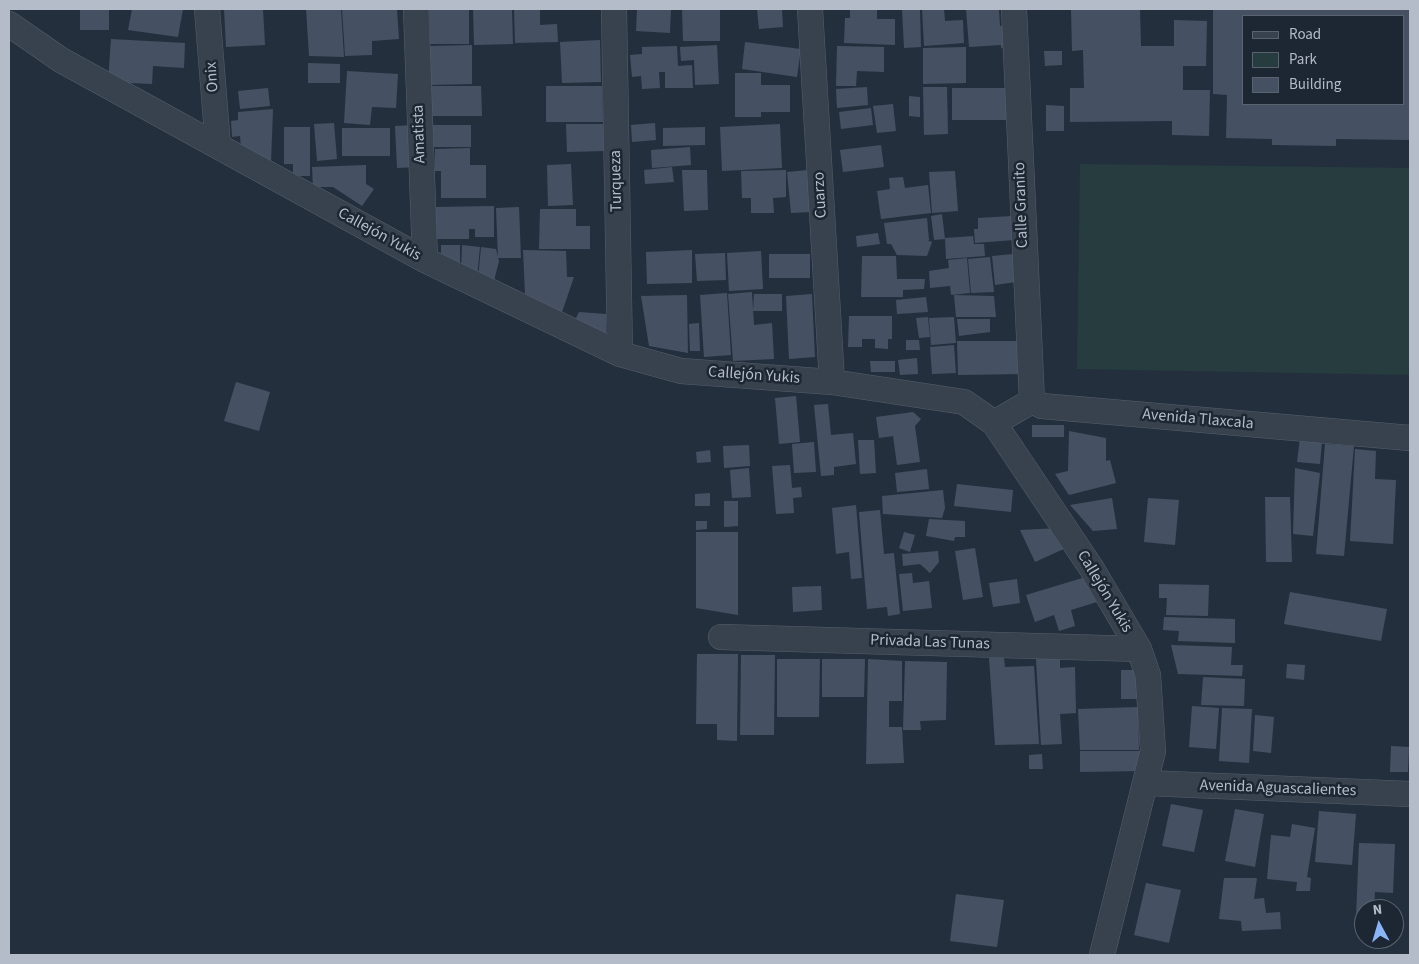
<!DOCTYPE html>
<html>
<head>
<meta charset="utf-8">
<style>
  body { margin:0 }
  #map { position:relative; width:1419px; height:964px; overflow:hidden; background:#242f3e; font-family:"Source Sans 3",sans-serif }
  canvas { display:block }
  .frame { position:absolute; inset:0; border:10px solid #b4bcc9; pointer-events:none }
  .legend { position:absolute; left:1242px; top:15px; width:162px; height:90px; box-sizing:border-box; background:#1d2633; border:1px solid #59626f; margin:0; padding:6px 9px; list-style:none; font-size:15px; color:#b4bcc9 }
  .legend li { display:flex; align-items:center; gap:10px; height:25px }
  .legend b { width:25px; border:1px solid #59626f }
  .north { position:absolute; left:1354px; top:899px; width:50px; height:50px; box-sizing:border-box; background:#1d2633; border:1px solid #59626f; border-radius:50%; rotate:354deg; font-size:14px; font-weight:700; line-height:20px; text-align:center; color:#b4bcc9 }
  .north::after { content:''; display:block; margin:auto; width:18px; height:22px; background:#8ab4f8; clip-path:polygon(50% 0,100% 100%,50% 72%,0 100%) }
</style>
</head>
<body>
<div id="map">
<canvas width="1419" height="964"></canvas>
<div class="frame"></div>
<ul class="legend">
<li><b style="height:6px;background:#38414e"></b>Road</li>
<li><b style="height:14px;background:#263c3f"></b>Park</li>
<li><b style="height:14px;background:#455162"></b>Building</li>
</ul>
<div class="north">N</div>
</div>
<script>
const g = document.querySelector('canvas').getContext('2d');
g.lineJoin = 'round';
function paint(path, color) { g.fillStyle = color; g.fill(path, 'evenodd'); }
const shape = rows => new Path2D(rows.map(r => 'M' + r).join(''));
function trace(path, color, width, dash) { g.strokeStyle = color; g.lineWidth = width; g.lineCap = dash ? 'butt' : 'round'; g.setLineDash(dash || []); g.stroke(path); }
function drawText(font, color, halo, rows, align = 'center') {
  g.font = font + ' "Source Sans 3",sans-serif'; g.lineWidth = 5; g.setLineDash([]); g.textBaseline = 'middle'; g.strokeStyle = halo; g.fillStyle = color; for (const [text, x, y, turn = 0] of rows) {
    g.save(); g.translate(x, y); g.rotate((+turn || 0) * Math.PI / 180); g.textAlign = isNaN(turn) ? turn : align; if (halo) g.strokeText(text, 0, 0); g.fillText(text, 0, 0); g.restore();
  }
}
const green = shape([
  [1080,164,1410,168,1410,375,1077,369]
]);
const building = shape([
  [80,9,109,9,109,30,80,30],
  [132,9,183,9,178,37,128,30],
  [224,9,263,9,265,45,226,47],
  [306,9,341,9,344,57,309,56],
  [342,9,397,9,399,39,372,41,372,55,345,56],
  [429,9,469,9,469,44,430,44],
  [473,9,512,9,513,44,474,45],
  [514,9,540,9,540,25,557,24,558,42,515,43],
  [637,9,671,9,670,33,636,31],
  [682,9,720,9,720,41,683,41],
  [757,9,782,9,783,27,759,29],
  [850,9,877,9,877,19,895,19,895,45,844,43,845,18,850,18],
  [902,9,920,9,921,47,904,48],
  [922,9,944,9,945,21,963,20,964,43,924,46],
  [966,9,999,9,1000,26,1009,25,1011,46,1001,48,1001,45,969,47],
  [1071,9,1140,9,1141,46,1174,46,1174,20,1207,21,1206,66,1183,66,1183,90,1210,90,1209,136,1172,135,1172,121,1070,122,1070,88,1084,88,1083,50,1072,51],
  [1213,9,1410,10,1410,140,1336,139,1336,146,1272,145,1272,139,1226,138,1227,95,1213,94],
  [1243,16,1403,16,1403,104,1243,104],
  [111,39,185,43,184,68,153,66,152,84,108,82],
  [600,40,601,82,562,83,560,42],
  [745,42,801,49,797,77,742,69],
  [472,45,472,84,429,85,428,46],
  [717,45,719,84,695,85,694,60,681,61,680,47],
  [677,46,678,66,692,65,693,88,665,88,665,72,659,72,660,88,642,89,641,76,632,77,630,55,642,54,642,47],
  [837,46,884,47,884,72,857,71,856,86,836,86],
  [966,47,966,83,923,84,923,48],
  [1044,51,1062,51,1062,65,1045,66],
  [308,63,340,64,340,83,308,83],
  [347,71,398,74,396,108,372,107,370,125,344,123],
  [735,73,761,73,761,85,790,85,790,112,761,112,761,117,735,117],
  [431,86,481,86,482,116,431,116],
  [546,86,602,86,603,122,546,122],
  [867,87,868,105,837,108,836,89],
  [923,87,947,87,948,134,924,135],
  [268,88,270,106,240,109,238,91],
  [952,88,1012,88,1012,120,952,120],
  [909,96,920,97,920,117,909,116],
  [893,104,896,131,877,133,873,106],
  [1046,105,1064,106,1064,131,1046,131],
  [871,108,873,125,841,129,839,112],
  [273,109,271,163,241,147,240,136,232,137,231,121,238,120,238,112],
  [334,123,337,159,317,161,314,124],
  [655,123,656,140,632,142,631,125],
  [566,124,606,124,606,151,567,152],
  [780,124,782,168,722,171,720,127],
  [414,125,417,167,397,168,395,126],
  [428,125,471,125,471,147,428,147],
  [284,127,310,127,310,176,293,176,293,164,284,164],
  [705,127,705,145,663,146,663,128],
  [342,128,390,128,390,156,342,156],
  [881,145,884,167,843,172,840,150],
  [690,147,691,165,652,168,651,150],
  [470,148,470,165,486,165,486,198,441,198,441,171,435,171,435,149],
  [571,164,573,205,548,206,547,165],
  [366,165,366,184,374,189,362,206,333,187,313,187,312,167],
  [672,167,674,182,645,184,644,170],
  [682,170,707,170,708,210,684,211],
  [786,170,786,197,773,198,774,213,751,213,751,198,742,198,741,171],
  [808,170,811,212,791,213,787,172],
  [955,171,958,211,932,213,929,172],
  [903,177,905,188,928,185,931,213,881,219,877,191,890,189,889,178],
  [494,206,494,237,475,237,475,229,469,229,469,239,435,239,435,207],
  [519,207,521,258,498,258,496,208],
  [540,209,576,209,576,226,590,226,590,249,539,249],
  [942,214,945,239,934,240,931,216],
  [1012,216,1014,240,975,243,974,229,978,229,978,218],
  [927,218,929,240,927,240,932,242,927,256,897,255,891,244,887,244,884,223],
  [878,233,880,244,857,247,856,236],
  [973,236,974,244,984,244,985,256,946,259,945,238],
  [441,245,460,245,460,266,441,258],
  [462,245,480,247,477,278,461,272],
  [481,247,496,249,499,261,493,285,478,279],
  [523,250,566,251,567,277,574,277,561,315,525,294],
  [692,250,692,283,647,284,646,252],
  [761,251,763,289,729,291,727,253],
  [725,253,726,280,697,281,695,254],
  [769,254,810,254,810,278,769,278],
  [1013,254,1016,282,995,285,992,256],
  [862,256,896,256,897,279,925,279,924,289,903,290,903,297,861,297],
  [990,257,994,292,971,293,968,259],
  [967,258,970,293,951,295,950,286,930,288,929,271,949,268,948,260],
  [752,292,754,325,772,323,774,359,733,361,728,294],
  [727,293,731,355,704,357,700,295],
  [754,294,782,294,782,311,753,311],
  [812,294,815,357,789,359,786,296],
  [687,295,688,353,649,346,641,296],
  [954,295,994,296,996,317,956,317],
  [926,297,928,312,897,314,896,300],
  [579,312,606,314,606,340,574,322],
  [849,316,892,316,892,339,888,339,888,349,875,348,875,339,862,339,862,347,848,347],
  [928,317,930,337,919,338,916,318],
  [954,317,956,343,931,345,929,318],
  [957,319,990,319,990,332,959,336],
  [699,323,700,351,690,351,689,324],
  [906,340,919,340,920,350,906,350],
  [957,341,1023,341,1023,374,958,375],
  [954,345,956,373,932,374,930,347],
  [917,358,918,374,900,375,898,360],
  [870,361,895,361,895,372,871,372],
  [236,382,270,392,259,431,224,421],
  [796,396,800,442,779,444,775,398],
  [828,404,831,435,853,433,856,464,834,467,834,475,821,476,814,405],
  [913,412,921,419,915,426,920,462,897,465,893,436,879,438,876,417],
  [1032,425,1064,425,1064,437,1032,437],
  [1069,431,1106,438,1106,461,1110,460,1116,483,1069,495,1055,474,1068,471],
  [1300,438,1322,441,1320,464,1297,462],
  [858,440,874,440,876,473,860,474],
  [814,442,816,472,794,473,792,444],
  [1325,444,1354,446,1344,556,1316,554],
  [749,445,750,466,724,468,723,446],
  [1355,449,1376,451,1375,479,1396,480,1393,544,1350,541],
  [710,450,711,462,697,463,696,452],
  [790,465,792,488,801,487,802,497,793,498,794,513,776,514,772,466],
  [749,468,751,497,732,498,730,470],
  [1295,468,1320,473,1313,536,1293,534],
  [927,469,929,489,897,492,895,473],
  [957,484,1013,490,1011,512,954,506],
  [943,490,945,508,942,518,883,514,882,496],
  [710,493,710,506,695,506,695,494],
  [1265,497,1290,497,1292,562,1266,562],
  [1112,498,1117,529,1093,531,1070,505],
  [1148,498,1179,500,1175,545,1144,542],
  [724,501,738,501,738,526,724,527],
  [856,505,862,578,851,579,849,552,836,554,832,508],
  [880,510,884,554,894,553,900,614,888,616,887,607,867,609,859,512],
  [929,519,965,521,965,537,955,537,954,541,926,536],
  [696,521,707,521,707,529,696,530],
  [1059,528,1068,547,1035,562,1020,530],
  [696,532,738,532,738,615,696,608],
  [904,532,915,535,910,552,899,548],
  [975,548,983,597,963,600,955,551],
  [938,551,939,562,930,573,920,564,903,566,902,554],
  [912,573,913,583,929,581,932,608,903,611,899,574],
  [1089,576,1097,602,1071,610,1075,626,1059,631,1054,615,1035,622,1026,595],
  [1017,579,1020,603,993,607,989,583],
  [1159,584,1209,585,1208,616,1166,615,1167,598,1159,598],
  [821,586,822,610,793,612,792,587],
  [1290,592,1387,609,1381,641,1284,624],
  [1164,617,1235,619,1235,643,1178,641,1179,631,1163,630],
  [1171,645,1232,647,1231,665,1243,665,1242,676,1178,674],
  [697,654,738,654,737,741,717,740,717,724,696,724],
  [741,655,775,655,774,735,740,735],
  [989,658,1004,658,1005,667,1034,666,1039,744,995,745],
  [777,659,820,659,819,717,777,717],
  [822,659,865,659,864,697,822,697],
  [868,659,902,661,902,701,889,701,889,727,902,727,904,763,866,764],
  [1036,659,1060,659,1060,668,1075,667,1076,713,1060,714,1062,744,1041,745],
  [905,661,947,662,946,720,920,721,921,730,903,730],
  [1287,664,1305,665,1304,680,1286,678],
  [1121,670,1138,670,1139,699,1121,699],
  [1203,677,1245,679,1244,706,1201,705],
  [1192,706,1219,708,1216,749,1189,747],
  [1138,707,1139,750,1080,750,1078,709],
  [1222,708,1252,709,1249,763,1219,761],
  [1255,715,1274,717,1271,753,1253,751],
  [1391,746,1409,747,1408,772,1390,772],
  [1080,751,1140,751,1140,771,1080,772],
  [1042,754,1043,769,1029,769,1029,755],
  [1171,804,1203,810,1194,852,1162,846],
  [1235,809,1264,814,1255,867,1225,861],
  [1319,811,1356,814,1352,865,1315,862],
  [1292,824,1315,828,1307,877,1311,878,1310,891,1296,891,1297,882,1267,879,1271,835,1290,837],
  [1359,843,1395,844,1393,893,1375,892,1374,909,1364,909,1364,917,1356,917],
  [1224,878,1257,878,1254,899,1264,898,1266,913,1280,912,1281,929,1242,931,1241,921,1219,919],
  [1146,883,1181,890,1169,943,1134,935],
  [956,894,1004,900,997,947,950,941]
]);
const street = shape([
  [207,9,218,146],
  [416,9,425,260],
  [614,9,620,354],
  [810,9,832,382],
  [1014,9,1032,401],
  [9,24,61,60,425,260,620,354,681,371,832,382,964,402,994,423,1092,569,1139,649,1148,675,1153,751,1102,955],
  [1032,401,1042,406,1410,438],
  [994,423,1032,401],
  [721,637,1139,649],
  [1146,783,1410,794]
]);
const streetNames = [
  ["Onix",213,77,-94],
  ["Amatista",420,134,-92],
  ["Turqueza",617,181,-91],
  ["Cuarzo",821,195,-93],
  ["Calle Granito",1022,205,-92],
  ["Callejón Yukis",379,235,29],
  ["Callejón Yukis",754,376,4],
  ["Avenida Tlaxcala",1198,420,5],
  ["Callejón Yukis",1104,592,59],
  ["Privada Las Tunas",930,643,2],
  ["Avenida Aguascalientes",1278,789,2]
];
paint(green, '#263c3f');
paint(building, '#455162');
trace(street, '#565f6c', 26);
trace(street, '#38414e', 25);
drawText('16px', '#b4bcc9', '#1d2633', streetNames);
</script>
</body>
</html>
